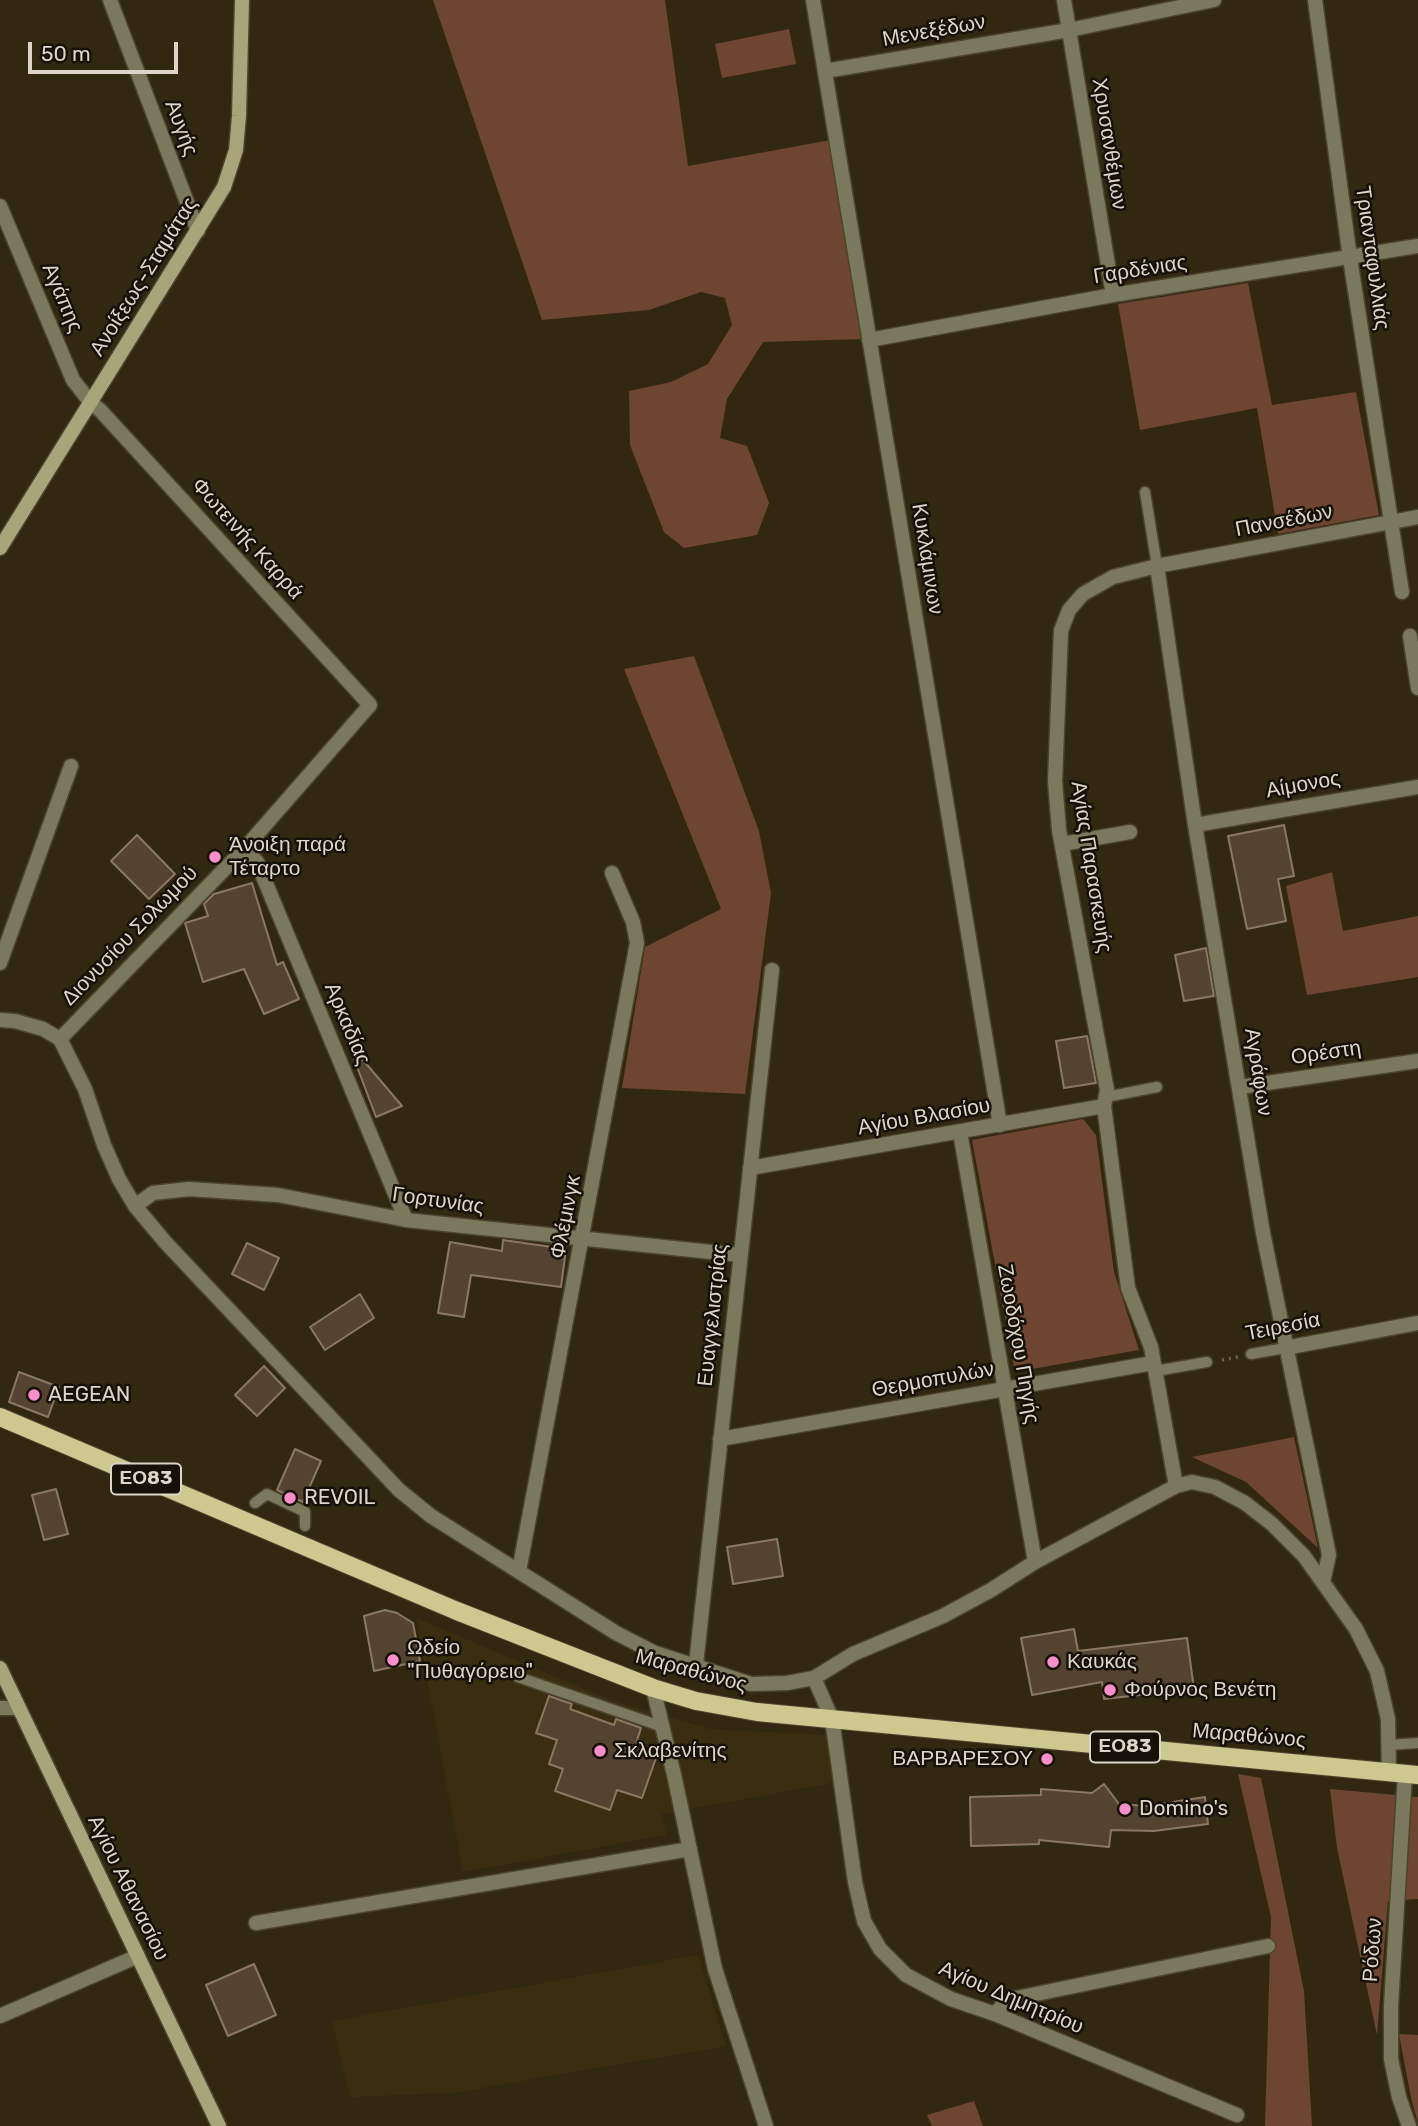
<!DOCTYPE html>
<html>
<head>
<meta charset="utf-8">
<style>
  body { margin:0 }
  #map { position:relative; width:1418px; height:2126px; overflow:hidden; background:#322812; font-family:Rubik,sans-serif }
  canvas { display:block }
  .scale { position:absolute; left:28px; top:42px; width:150px; height:32px; box-sizing:border-box; border:4px solid #dcd5c8; border-top:0; padding-left:9px; font-size:21px; line-height:24px; white-space:nowrap; color:#dcd5c8; -webkit-text-stroke:5px #161108; paint-order:stroke }
</style>
</head>
<body>
<div id="map">
<canvas width="1418" height="2126"></canvas>
<div class="scale">50 m</div>
</div>
<script>
const g = document.querySelector('canvas').getContext('2d');
g.lineJoin = 'round';
function paint(path, color) { g.fillStyle = color; g.fill(path, 'evenodd'); }
const shape = rows => new Path2D(rows.map(r => 'M' + r).join(''));
function trace(path, color, width, dash) { g.strokeStyle = color; g.lineWidth = width; g.lineCap = dash ? 'butt' : 'round'; g.setLineDash(dash || []); g.stroke(path); }
function drawText(font, color, halo, rows, align = 'center') {
  g.font = font + ' Rubik,sans-serif'; g.lineWidth = 5; g.setLineDash([]); g.textBaseline = 'middle'; g.strokeStyle = halo; g.fillStyle = color; for (const [text, x, y, turn = 0] of rows) {
    g.save(); g.translate(x, y); g.rotate((+turn || 0) * Math.PI / 180); g.textAlign = isNaN(turn) ? turn : align; if (halo) g.strokeText(text, 0, 0); g.fillText(text, 0, 0); g.restore();
  }
}
const built = shape([
  [416,1618,610,1700,710,1729,826,1735,832,1783,662,1814,666,1835,463,1872],
  [698,1955,726,2046,452,2093,350,2097,332,2021]
]);
const green = shape([
  [433,0,665,0,688,166,831,140,863,339,763,342,727,399,720,438,747,446,769,503,757,535,684,548,664,532,630,445,629,391,671,382,708,364,732,325,725,298,701,292,649,310,542,320],
  [789,29,796,64,722,78,715,44],
  [1248,283,1272,405,1356,392,1379,515,1278,534,1257,408,1140,430,1118,304],
  [694,656,759,831,771,893,745,1094,622,1088,645,947,721,909,624,669],
  [1332,872,1343,931,1418,916,1418,977,1307,995,1286,886],
  [1083,1119,1096,1135,1114,1272,1139,1350,1015,1372,972,1140],
  [1294,1437,1318,1548,1246,1482,1192,1457],
  [1238,1774,1261,1778,1304,1991,1312,2126,1265,2126,1271,1917],
  [1330,1789,1418,1797,1418,1899,1388,1901,1377,2035,1337,1848],
  [1399,2034,1418,2035,1418,2123,1411,2098],
  [974,2101,983,2126,932,2126,927,2115]
]);
const building = shape([
  [1284,825,1294,876,1278,879,1286,921,1247,929,1228,836,1284,825],
  [137,835,175,874,149,899,111,861,137,835],
  [252,883,277,965,283,962,299,999,264,1014,244,969,203,982,185,923,208,916,204,904,214,894,252,883],
  [1206,948,1214,996,1184,1001,1175,955,1206,948],
  [1087,1036,1096,1083,1064,1088,1056,1041,1087,1036],
  [352,1047,402,1106,376,1117,350,1048,352,1047],
  [503,1240,566,1249,561,1287,471,1275,464,1317,438,1313,450,1242,502,1251,503,1240],
  [247,1243,279,1258,264,1290,232,1274,247,1243],
  [360,1294,374,1318,325,1350,310,1327,360,1294],
  [264,1366,285,1388,257,1416,235,1395,264,1366],
  [19,1372,59,1387,48,1417,9,1402,19,1372],
  [295,1449,321,1461,303,1502,277,1490,295,1449],
  [56,1489,68,1534,44,1540,32,1495,56,1489],
  [777,1539,783,1576,733,1584,727,1547,777,1539],
  [385,1610,397,1613,413,1623,420,1661,374,1671,364,1616,385,1610],
  [1074,1629,1078,1651,1187,1638,1194,1689,1104,1699,1102,1682,1032,1695,1021,1638,1074,1629],
  [549,1696,572,1704,570,1709,614,1725,616,1719,641,1728,635,1747,657,1755,642,1798,617,1790,610,1810,555,1791,563,1769,549,1764,557,1740,536,1733,549,1696],
  [1104,1784,1119,1804,1147,1806,1205,1797,1208,1824,1154,1831,1111,1830,1109,1847,1039,1840,1039,1844,971,1846,970,1797,1041,1795,1041,1789,1092,1793,1104,1784],
  [254,1964,276,2015,228,2036,206,1985,254,1964]
]);
const path = shape([
  [1222,1360,1238,1357]
]);
const lane = shape([
  [1145,492,1157,566],
  [1106,1097,1157,1087],
  [1251,1354,1285,1348],
  [1155,1371,1207,1362],
  [255,1503,267,1494,305,1512,305,1526],
  [518,1677,663,1727],
  [1388,1745,1418,1743]
]);
const street = shape([
  [110,0,198,231],
  [813,0,1000,1125],
  [1064,0,1113,295],
  [1315,0,1350,258,1402,592],
  [825,71,1069,30,1214,0],
  [0,206,73,380,91,403,100,410,370,705,245,848,60,1039],
  [869,340,1113,295,1418,246],
  [1157,566,1195,825,1263,1233,1329,1555,1323,1582],
  [1410,636,1418,688],
  [1195,825,1418,787],
  [1062,844,1130,832],
  [245,848,257,862,406,1220],
  [0,963,71,766],
  [0,1020,15,1021,43,1029,60,1039,85,1089,104,1145,119,1179,135,1206,166,1243,399,1490,431,1516,616,1633,655,1653,751,1684,787,1683,814,1678,832,1719,855,1882,864,1921,880,1949,906,1975,951,1999,995,2014,1237,2115],
  [1240,1087,1418,1061],
  [960,1132,1035,1562],
  [750,1168,1104,1106],
  [135,1206,153,1193,189,1189,278,1195,406,1220,740,1255],
  [1285,1348,1418,1323],
  [720,1439,1153,1363],
  [1176,1486,1151,1347,1128,1288,1104,1106,1107,1090,1059,830,1055,781,1061,631,1069,610,1083,594,1113,577,1157,566,1418,517],
  [519,1571,637,943,633,922,612,873],
  [696,1664,772,970],
  [814,1678,853,1654,943,1616,991,1590,1035,1562,1176,1486,1192,1482,1215,1487,1245,1503,1272,1524,1304,1556,1356,1629,1377,1671,1388,1719,1389,1772],
  [653,1688,675,1779,715,1969,766,2126],
  [0,1708,18,1708],
  [1405,1774,1391,2006,1391,2059,1399,2097,1409,2126],
  [256,1923,690,1849],
  [995,2014,1007,2000,1268,1946],
  [0,2016,138,1956]
]);
const secondary = shape([
  [0,548,224,187,236,150,239,116,242,0],
  [0,1668,219,2126]
]);
const primary = shape([
  [0,1417,457,1611,653,1688,696,1701,757,1712,1418,1775]
]);
const markers = [
  [215,857,7,"#f98fca"],
  [34,1395,7,"#f98fca"],
  [290,1498,7,"#f98fca"],
  [393,1660,7,"#f98fca"],
  [1053,1662,7,"#f98fca"],
  [1110,1690,7,"#f98fca"],
  [600,1751,7,"#f98fca"],
  [1047,1759,7,"#f98fca"],
  [1125,1809,7,"#f98fca"]
];
const shields = [
  [146,1479,70],
  [1125,1747,70]
];
const shieldNames = [
  ["ΕΟ83",146,1479],
  ["ΕΟ83",1125,1747]
];
const streetNames = [
  ["Μενεξέδων",934,31,-10],
  ["Αυγής",181,128,69],
  ["Χρυσανθέμων",1109,144,81],
  ["Τριανταφυλλιάς",1372,258,82],
  ["Γαρδένιας",1140,270,-9],
  ["Ανοίξεως-Σταμάτας",144,277,-58],
  ["Αγάπης",62,298,67],
  ["Πανσέδων",1284,521,-11],
  ["Φωτεινής Καρρά",247,539,48],
  ["Κυκλάμινων",927,559,81],
  ["Αίμονος",1303,785,-10],
  ["Αγίας Παρασκευής",1091,867,81],
  ["Διονυσίου Σολωμού",130,936,-46],
  ["Αρκαδίας",347,1024,67],
  ["Ορέστη",1326,1053,-8],
  ["Αγράφων",1258,1072,81],
  ["Αγίου Βλασίου",924,1117,-10],
  ["Γορτυνίας",438,1201,8],
  ["Φλέμινγκ",566,1217,-79],
  ["Ευαγγελιστρίας",713,1315,-84],
  ["Τειρεσία",1283,1327,-11],
  ["Ζωοδόχου Πηγής",1018,1344,80],
  ["Θερμοπυλών",933,1380,-10],
  ["Μαραθώνος",691,1671,15],
  ["Μαραθώνος",1249,1736,5],
  ["Αγίου Αθανασίου",128,1888,64],
  ["Ρόδων",1373,1950,-86],
  ["Αγίου Δημητρίου",1011,1998,23]
];
const poiNames = [
  ["Άνοιξη παρά",229,845],
  ["Τέταρτο",229,869],
  ["AEGEAN",48,1395],
  ["REVOIL",304,1498],
  ["Ωδείο",407,1648],
  ["\"Πυθαγόρειο\"",407,1672],
  ["Καυκάς",1067,1662],
  ["Φούρνος Βενέτη",1124,1690],
  ["Σκλαβενίτης",614,1751],
  ["ΒΑΡΒΑΡΕΣΟΥ",1033,1759,"right"],
  ["Domino's",1139,1809]
];
paint(built, '#3b2e10');
paint(green, '#6e4531');
paint(building, '#554331');
trace(building, '#8b7764', 2);
trace(lane, '#4d442f', 13);
trace(street, '#4d442f', 17);
trace(secondary, '#4d442f', 17);
trace(primary, '#4d442f', 20);
trace(path, '#6b624f', 3.5, [2, 5]);
trace(lane, '#7a795e', 10);
trace(street, '#7a795e', 14);
trace(secondary, '#a8a57a', 14);
trace(primary, '#ccc890', 18);
for (const [x, y, r, color] of markers) { const dot = new Path2D(); dot.arc(x, y, r, 0, 2 * Math.PI); g.fillStyle = color; g.fill(dot); trace(dot, '#161108', 2.5); }
for (const [x, y, w] of shields) { const box = new Path2D(); box.roundRect(x - w / 2, y - 15.5, w, 31, 5); g.fillStyle = '#161108'; g.fill(box); trace(box, '#dcd5c8', 2); }
drawText('bold 19px', '#dcd5c8', null, shieldNames);
drawText('21px', '#dcd5c8', '#161108', streetNames);
drawText('21px', '#dcd5c8', '#161108', poiNames, 'left');
</script>
</body>
</html>
